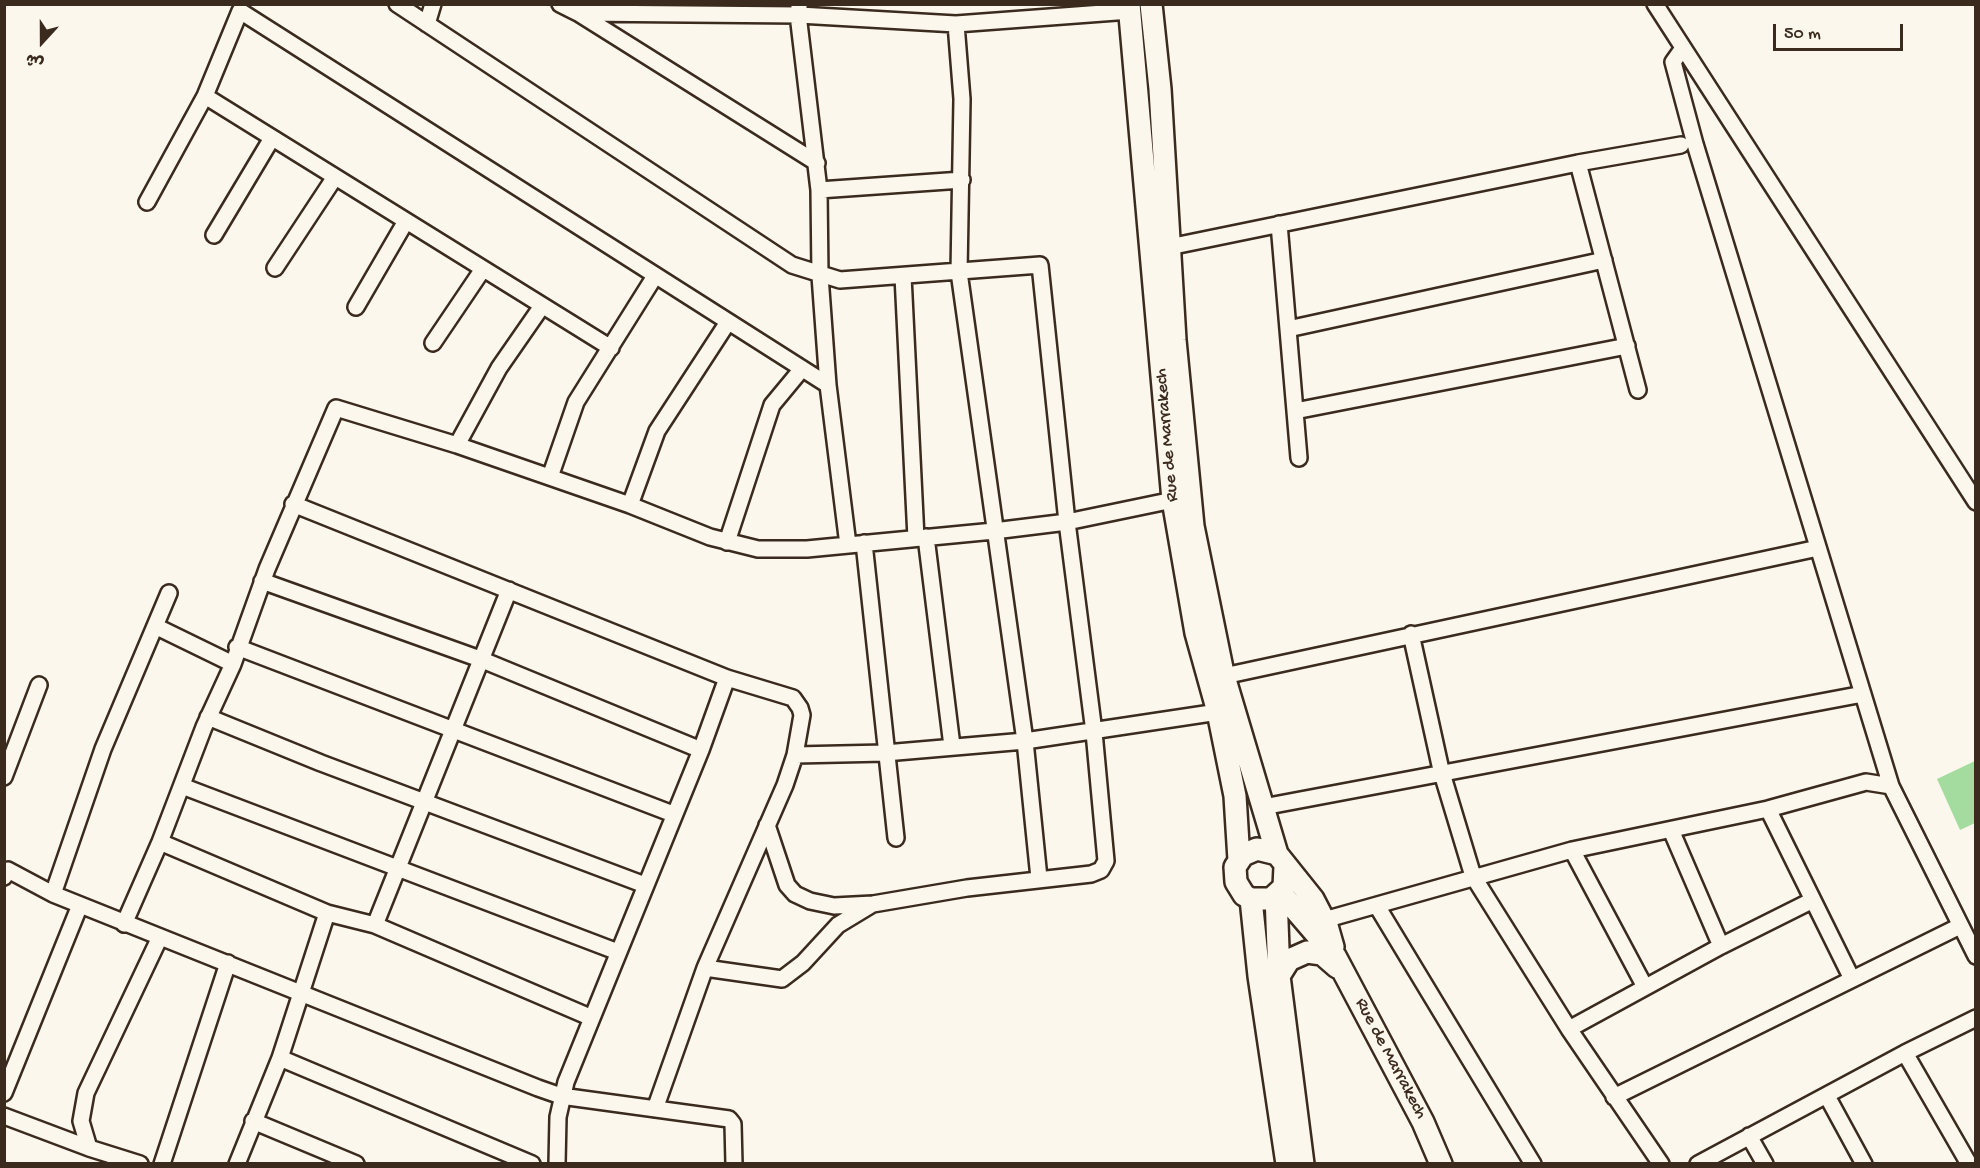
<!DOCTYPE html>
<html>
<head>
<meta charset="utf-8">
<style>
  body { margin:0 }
  #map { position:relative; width:1980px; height:1168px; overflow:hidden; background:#fbf7ec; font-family:"Gochi Hand","Playpen Sans Arabic",sans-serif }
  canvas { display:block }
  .frame { position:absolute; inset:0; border:6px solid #3b2a1e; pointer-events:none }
  .north { position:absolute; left:12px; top:12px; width:60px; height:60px; -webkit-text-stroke:4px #fbf7ec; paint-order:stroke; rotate:201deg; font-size:16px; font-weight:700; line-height:24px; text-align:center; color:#3b2a1e }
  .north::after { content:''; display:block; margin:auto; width:21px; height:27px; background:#3b2a1e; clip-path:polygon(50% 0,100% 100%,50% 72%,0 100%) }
  .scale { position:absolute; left:1773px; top:24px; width:130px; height:27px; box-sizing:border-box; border:3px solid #3b2a1e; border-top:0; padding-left:8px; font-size:18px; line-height:21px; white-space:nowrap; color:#3b2a1e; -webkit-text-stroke:4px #fbf7ec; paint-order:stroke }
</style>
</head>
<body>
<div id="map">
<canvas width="1980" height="1168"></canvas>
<div class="frame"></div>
<div class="north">ش</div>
<div class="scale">50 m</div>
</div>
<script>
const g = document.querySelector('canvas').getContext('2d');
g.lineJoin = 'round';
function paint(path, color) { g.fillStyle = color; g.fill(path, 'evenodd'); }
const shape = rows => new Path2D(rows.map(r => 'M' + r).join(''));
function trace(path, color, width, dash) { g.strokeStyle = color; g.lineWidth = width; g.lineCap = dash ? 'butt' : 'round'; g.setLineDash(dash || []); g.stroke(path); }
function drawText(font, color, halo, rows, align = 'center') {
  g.font = font + ' "Gochi Hand",sans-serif'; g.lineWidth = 4.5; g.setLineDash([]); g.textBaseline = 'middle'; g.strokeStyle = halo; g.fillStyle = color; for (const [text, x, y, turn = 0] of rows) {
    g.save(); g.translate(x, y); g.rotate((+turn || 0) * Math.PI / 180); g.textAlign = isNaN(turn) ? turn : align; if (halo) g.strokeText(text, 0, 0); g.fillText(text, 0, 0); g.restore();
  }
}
const green = shape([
  [1975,761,1975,823,1960,830,1937,779]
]);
const street = shape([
  [397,4,792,265,840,280,1040,265,1067,522,1094,732,1106,861,1101,870,1091,874,967,888,873,904,834,906,810,901,795,894,787,885,767,825],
  [560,4,578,13,817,163],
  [799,4,799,23,819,190,820,276,828,385,848,545],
  [1655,4,1976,502],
  [578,13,799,15,956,24,1130,11],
  [427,24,433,4],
  [956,24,962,99,959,272,1025,741,1039,878],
  [1683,48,1673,62,1695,144,1891,786,1976,956],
  [205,96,611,348],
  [1578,163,1638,390],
  [819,190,962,180],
  [147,202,205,96,240,11,828,385],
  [1279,224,1299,458],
  [214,235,272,138],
  [1169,247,1578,163,1681,145],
  [275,268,335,177],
  [903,276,916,538],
  [356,307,406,221],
  [1288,329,1604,260],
  [433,343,483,269],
  [1295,411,1627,346],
  [457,445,499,368,542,306],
  [550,477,576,402,655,276],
  [293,504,727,678,793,698,800,708,802,715,795,755,785,785,705,968,655,1109],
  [630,505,657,431,728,322],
  [926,537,952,746],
  [727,542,772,405,801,370],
  [864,543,896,838],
  [262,581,480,659,701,750],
  [155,626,233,664],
  [1411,634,1441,770,1473,876,1569,1029,1661,1164],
  [237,647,673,814],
  [1224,676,1818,548],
  [208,717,321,763,645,885],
  [795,755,885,753,1025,741,1218,712],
  [4,777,39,685],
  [182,786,618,952],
  [1263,807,1863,694],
  [1768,809,1852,979],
  [1671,830,1721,946],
  [160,842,327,913,280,1058,237,1164],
  [1572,850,1645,987],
  [4,877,8,870,53,894,103,749,169,593],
  [53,894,538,1088,561,1096,729,1119,733,1124,734,1164],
  [1377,906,1533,1164],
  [327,913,375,925,592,1018],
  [1324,920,1572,850,1768,809,1866,782,1891,786],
  [124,924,160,842,204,727,233,664,267,569,336,408,457,445,630,505,710,537,758,549,807,549,994,531,1067,522,1173,500],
  [375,925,509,590],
  [705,968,782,979,803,963,838,925,871,905],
  [1569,1029,1721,946,1811,901],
  [1905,1053,1976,1018],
  [280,1058,532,1164],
  [4,1093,80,905],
  [1827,1096,1864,1164],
  [1614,1097,1960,926],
  [4,1116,89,1148],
  [253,1121,356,1164],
  [1749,1136,1765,1164],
  [140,1164,89,1148,81,1121,86,1093,160,937],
  [162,1164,228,963],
  [557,1164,558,1117,566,1082,701,750,727,678],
  [1698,1164,1905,1053,1969,1164]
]);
const secondary = shape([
  [1129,4,1173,500,1196,633,1218,712,1235,796,1239,860],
  [1151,4,1160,89,1175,340,1193,526,1223,673,1277,854],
  [1285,866,1284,887,1271,899,1251,899,1244,895,1236,882,1235,867,1243,855,1257,849,1277,854,1313,899,1327,926,1333,947],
  [1280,892,1335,956,1423,1122,1441,1164],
  [1276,895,1279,976,1303,1164],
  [1251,899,1259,976,1287,1164],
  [1279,976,1289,960,1307,952,1322,954,1337,967]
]);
const streetNames = [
  ["Rue de Marrakech",1168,435,-95],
  ["Rue de Marrakech",1390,1059,62]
];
paint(green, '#a4db9f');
trace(street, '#3b2a1e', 20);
trace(secondary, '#3b2a1e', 26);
trace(street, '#fbf7ec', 15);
trace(secondary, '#fbf7ec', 21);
drawText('18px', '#3b2a1e', '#fbf7ec', streetNames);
</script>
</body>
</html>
